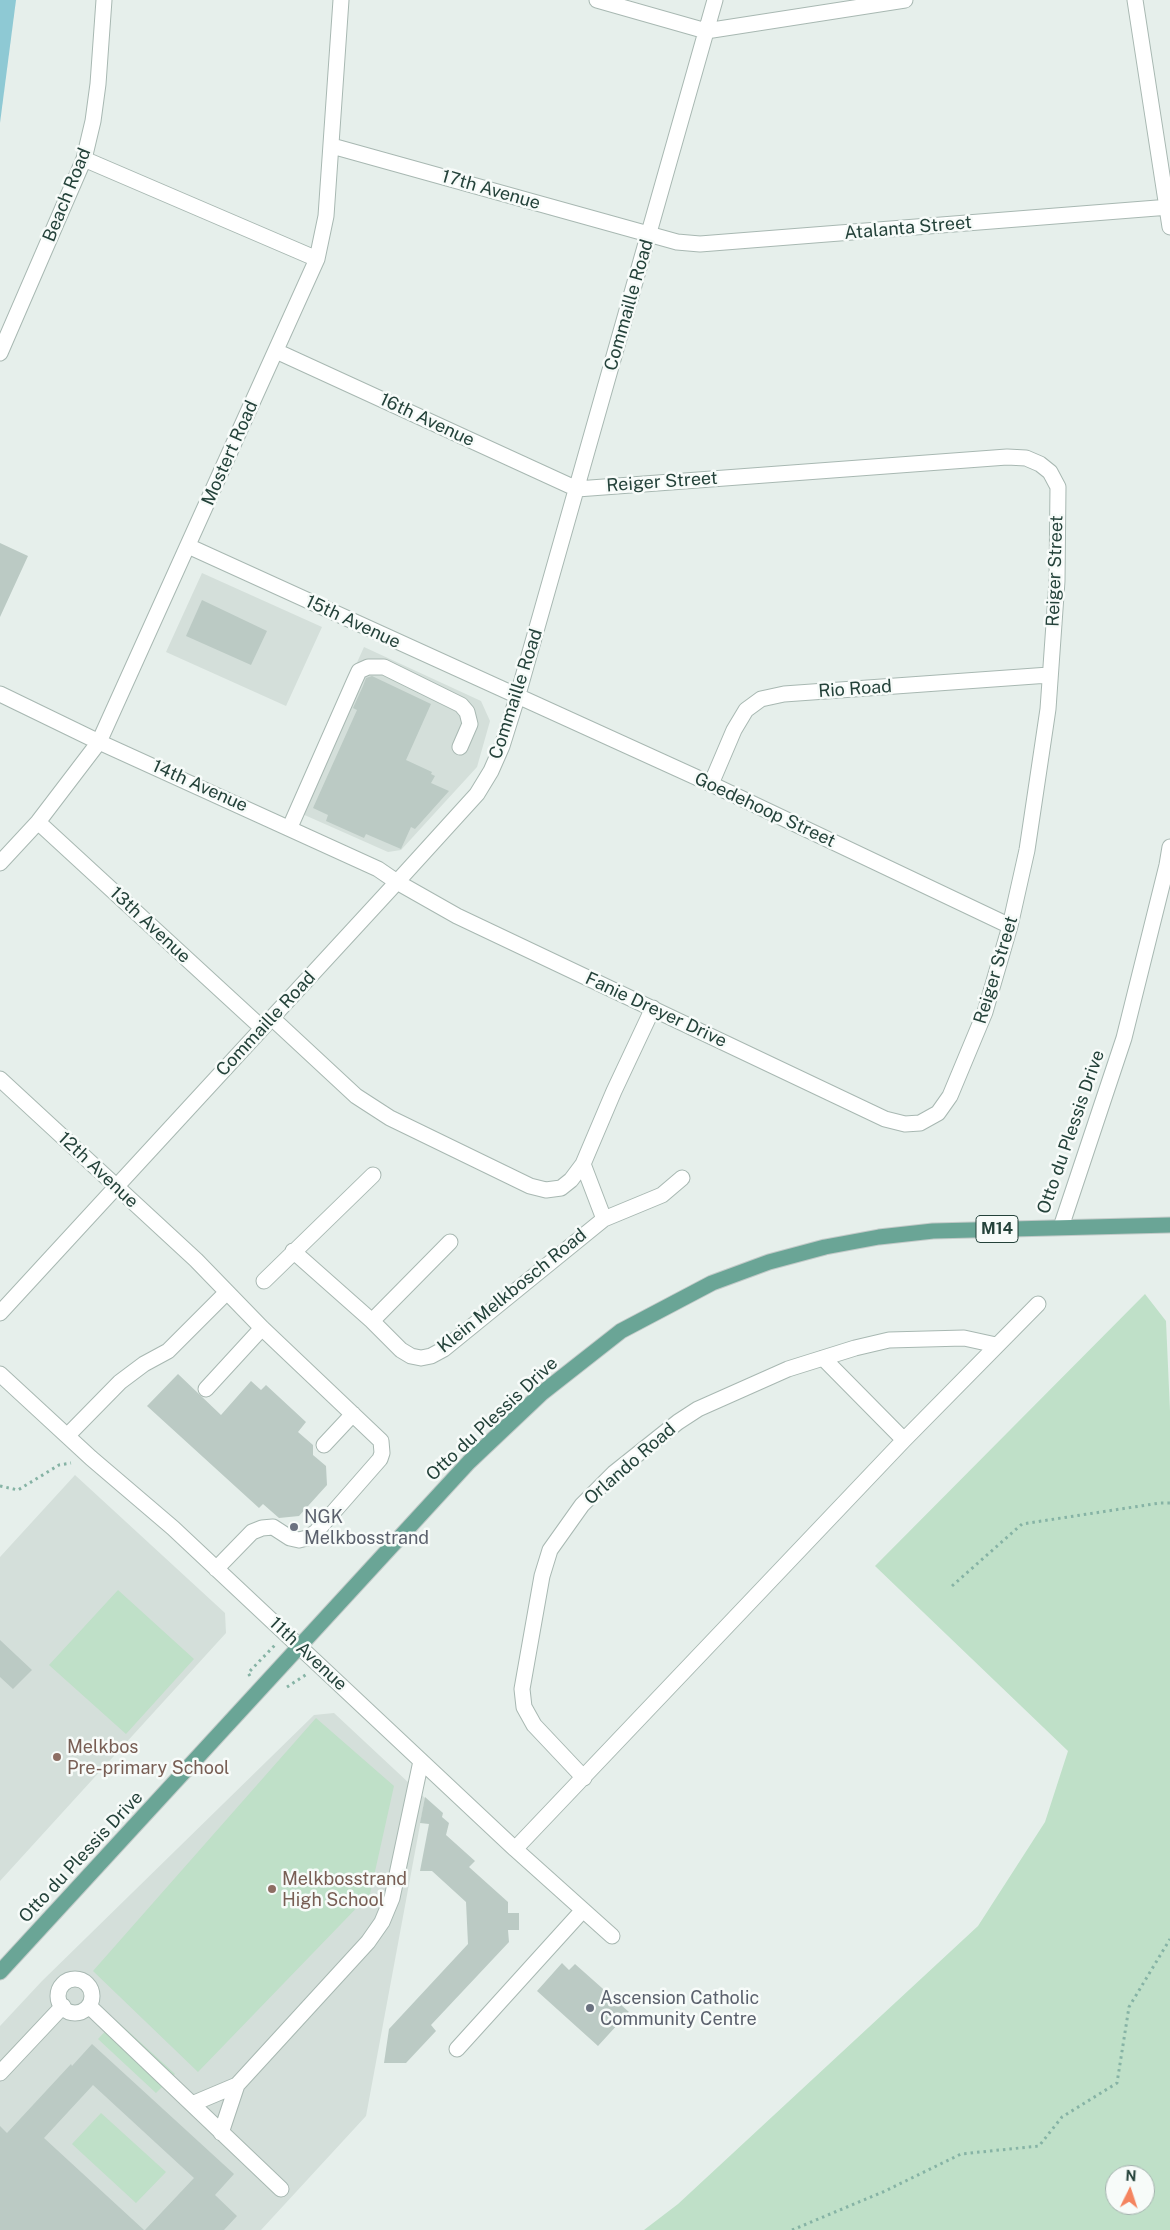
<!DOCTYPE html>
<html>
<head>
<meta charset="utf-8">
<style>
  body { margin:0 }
  #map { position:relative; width:1170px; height:2230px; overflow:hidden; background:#e6efeb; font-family:"Public Sans",sans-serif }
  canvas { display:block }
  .north { position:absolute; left:1105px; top:2165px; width:50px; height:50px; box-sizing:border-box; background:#f7fbf9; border:1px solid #a3b1ad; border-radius:50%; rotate:4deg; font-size:14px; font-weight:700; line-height:20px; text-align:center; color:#24423a }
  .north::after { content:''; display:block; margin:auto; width:18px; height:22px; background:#f4845f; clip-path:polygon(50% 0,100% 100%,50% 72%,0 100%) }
</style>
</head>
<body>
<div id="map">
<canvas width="1170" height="2230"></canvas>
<div class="north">N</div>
</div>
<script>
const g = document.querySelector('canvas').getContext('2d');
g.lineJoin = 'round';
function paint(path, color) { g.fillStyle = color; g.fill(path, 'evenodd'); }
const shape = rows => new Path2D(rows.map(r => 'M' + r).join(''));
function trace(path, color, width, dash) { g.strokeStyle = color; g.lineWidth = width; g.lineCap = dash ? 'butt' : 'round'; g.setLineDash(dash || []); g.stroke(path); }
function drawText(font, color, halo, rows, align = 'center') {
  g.font = font + ' "Public Sans",sans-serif'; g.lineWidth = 5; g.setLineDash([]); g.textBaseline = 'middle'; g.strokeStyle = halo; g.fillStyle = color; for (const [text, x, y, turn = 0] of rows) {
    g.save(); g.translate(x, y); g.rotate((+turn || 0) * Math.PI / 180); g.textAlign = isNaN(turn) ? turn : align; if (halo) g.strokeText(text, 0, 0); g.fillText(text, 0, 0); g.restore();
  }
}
const built = shape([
  [202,573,322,627,286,706,166,652],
  [364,647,481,701,490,721,477,767,401,850,388,852,291,809],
  [75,1475,225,1613,226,1633,0,1881,0,1557],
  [334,1713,425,1798,366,2116,261,2230,0,2230,0,2026,42,1981,314,1715]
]);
const green = shape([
  [1145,1294,1166,1321,1170,1411,1170,2230,644,2230,678,2204,978,1926,1045,1822,1068,1751,875,1566],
  [1115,2175,1145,2175,1145,2205,1115,2205],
  [118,1590,194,1659,126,1734,49,1665],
  [316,1718,394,1786,370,1894,198,2072,93,1971],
  [116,2020,175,2074,156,2093,98,2039],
  [101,2113,166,2172,136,2203,72,2144]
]);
const water = shape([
  [0,0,16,0,0,123]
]);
const building = shape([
  [0,543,28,556,0,617],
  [202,600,267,631,251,665,186,636],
  [372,676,431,704,406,760,432,772,431,774,435,776,431,783,449,791,415,829,411,827,401,849,366,834,364,838,326,821,328,815,313,808,357,710,353,708,363,686,366,678],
  [178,1374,221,1415,251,1381,261,1390,266,1385,306,1422,298,1432,313,1445,313,1455,326,1466,327,1485,299,1516,279,1518,263,1504,259,1508,147,1406],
  [0,1640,32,1670,13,1689,0,1677],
  [425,1797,443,1813,442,1817,449,1823,446,1835,475,1861,469,1867,508,1902,508,1913,519,1913,519,1930,508,1930,509,1942,431,2025,436,2031,406,2063,384,2063,389,2029,468,1944,466,1902,432,1871,420,1871,429,1824,420,1823],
  [562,1963,569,1970,575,1964,629,2012,598,2046,537,1991],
  [92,2044,234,2174,215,2195,237,2216,224,2230,145,2230,194,2178,93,2085,44,2138,144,2230,0,2230,0,2126,7,2133,71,2064,72,2066]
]);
const path = shape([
  [0,1486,18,1490,59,1465,71,1463],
  [952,1586,1022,1524,1160,1503,1170,1503],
  [250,1676,248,1673,276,1644],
  [287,1687,307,1674],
  [792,2230,883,2192,961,2154,1039,2146,1062,2117,1117,2083,1129,2007,1170,1939]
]);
const minor = shape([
  [597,0,706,31,905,0],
  [1135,0,1170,227],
  [332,146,677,242,700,244,1170,207],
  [84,159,317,259],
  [0,353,84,159,93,121,98,84,104,0],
  [188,546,711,784,1010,926],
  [0,694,99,742,378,869,397,882,457,916,885,1119,905,1124,920,1123,938,1113,950,1096,985,1012,1010,926,1027,850,1048,709,1057,581,1058,487,1050,472,1040,464,1026,458,1007,457,577,489,276,351],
  [711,784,734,730,746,710,761,699,784,694,1049,675],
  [38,822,262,1028],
  [290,827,354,682,359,671,368,667,384,667,461,705,467,712,470,724,460,747],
  [0,863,38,822,99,742,317,259,326,216,341,0],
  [272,1018,356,1096,390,1118,530,1186,546,1190,561,1188,571,1180,583,1164,614,1091,653,1008],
  [0,1079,196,1260,262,1328,381,1441,382,1453,380,1459,316,1532,307,1538,299,1540,290,1538,273,1527,262,1528,252,1532,216,1569],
  [583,1164,604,1219],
  [1061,1227,1124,1038,1167,865,1170,847],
  [293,1251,372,1321,401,1350,411,1356,421,1358,431,1356,444,1349,604,1219,662,1195,682,1178],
  [264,1281,373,1175],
  [0,1313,397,882,477,794,491,771,502,746,517,698,715,0],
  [372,1321,450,1242],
  [823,1358,904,1440],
  [0,1374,91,1458,173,1528,515,1849,612,1936],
  [206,1389,262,1328],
  [67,1436,120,1382,144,1364,168,1351,227,1292],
  [324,1445,353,1414],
  [584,1778,534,1725,524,1707,522,1689,542,1576,550,1550,582,1505,614,1473,678,1422,698,1409,788,1369,855,1348,889,1340,964,1338,996,1345],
  [515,1849,904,1440,1038,1304],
  '58 1996a17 17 0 1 1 34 0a17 17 0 1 1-34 0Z',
  [89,2006,281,2189],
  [457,2049,583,1910],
  [0,2073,63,2006],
  [237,2085,368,1942,382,1922,392,1898,421,1761],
  [192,2104,237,2085,221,2133]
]);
const major = shape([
  [0,1972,469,1462,542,1393,621,1331,712,1283,769,1262,825,1247,879,1237,933,1231,1170,1225]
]);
const markers = [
  [294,1527,5,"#6b7280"],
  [57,1757,5,"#8d6e63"],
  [272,1889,5,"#8d6e63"],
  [590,2008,5,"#6b7280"]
];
const shields = [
  [997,1229,42]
];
const shieldNames = [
  ["M14",997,1229]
];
const streetNames = [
  ["17th Avenue",491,190,16],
  ["Beach Road",67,195,-68],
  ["Atalanta Street",908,228,-5],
  ["Commaille Road",629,305,-74],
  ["16th Avenue",427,420,25],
  ["Mostert Road",230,453,-66],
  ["Reiger Street",662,482,-4],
  ["Reiger Street",1055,571,-88],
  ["15th Avenue",353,622,25],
  ["Rio Road",855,689,-4],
  ["Commaille Road",516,694,-72],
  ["14th Avenue",200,786,24],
  ["Goedehoop Street",765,810,25],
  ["13th Avenue",150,925,43],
  ["Reiger Street",996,970,-73],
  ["Fanie Dreyer Drive",656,1010,25],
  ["Commaille Road",266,1024,-47],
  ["Otto du Plessis Drive",1071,1132,-71],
  ["12th Avenue",98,1170,43],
  ["Klein Melkbosch Road",512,1291,-39],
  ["Otto du Plessis Drive",492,1419,-43],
  ["Orlando Road",630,1464,-41],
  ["11th Avenue",308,1654,43],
  ["Otto du Plessis Drive",81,1857,-47]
];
const worshipNames = [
  ["NGK",304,1517],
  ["Melkbosstrand",304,1538],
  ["Ascension Catholic",600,1998],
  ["Community Centre",600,2019]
];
const educationNames = [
  ["Melkbos",67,1747],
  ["Pre-primary School",67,1768],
  ["Melkbosstrand",282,1879],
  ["High School",282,1900]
];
paint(built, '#d4dfda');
paint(green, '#bfe0c8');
paint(water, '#8ec9d4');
paint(building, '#bbcac4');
trace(minor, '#a8b8b2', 17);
trace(major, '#c2cac8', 17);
trace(path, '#86b3a5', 3, [2.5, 4]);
trace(minor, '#fff', 15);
trace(major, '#6aa596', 15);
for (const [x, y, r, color] of markers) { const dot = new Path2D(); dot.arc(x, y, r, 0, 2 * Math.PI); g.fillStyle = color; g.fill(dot); trace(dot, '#f7fbf9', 2); }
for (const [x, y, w] of shields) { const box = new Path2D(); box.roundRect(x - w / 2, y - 13.5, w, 27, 4); g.fillStyle = '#f7fbf9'; g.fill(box); trace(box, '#24423a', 1); }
drawText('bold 16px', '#24423a', null, shieldNames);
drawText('18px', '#24423a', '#f7fbf9', streetNames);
drawText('18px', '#5b616d', '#f7fbf9', worshipNames, 'left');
drawText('18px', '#785e54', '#f7fbf9', educationNames, 'left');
</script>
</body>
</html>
